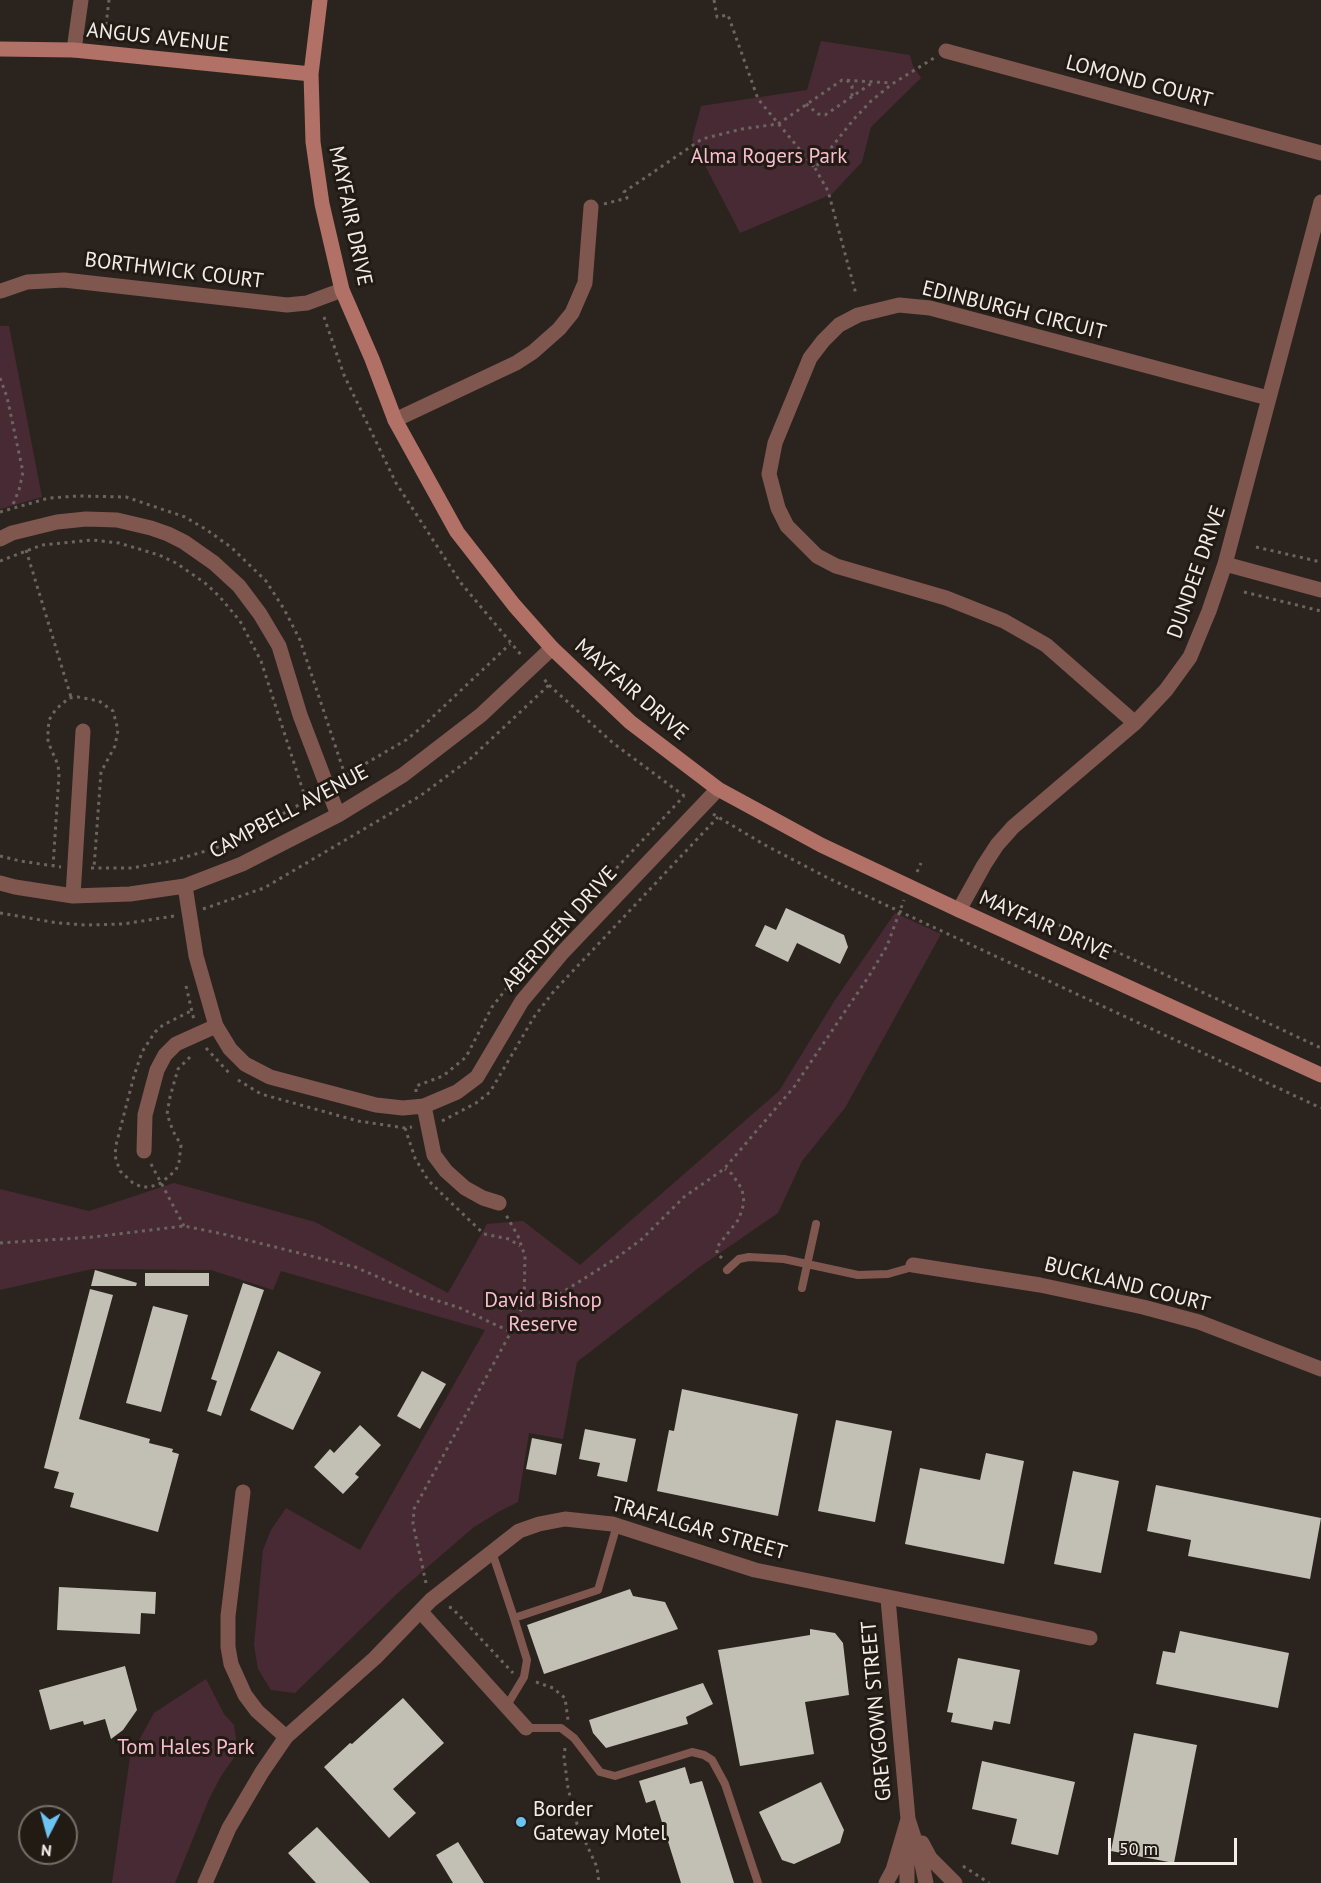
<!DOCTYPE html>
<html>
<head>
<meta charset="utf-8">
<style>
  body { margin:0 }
  #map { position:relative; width:1321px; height:1883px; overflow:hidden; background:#2b241e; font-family:"PT Sans",sans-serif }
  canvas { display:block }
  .north { position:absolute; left:18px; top:1805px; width:60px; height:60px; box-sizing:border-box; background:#221b14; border:2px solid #756f69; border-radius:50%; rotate:186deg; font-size:16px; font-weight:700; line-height:24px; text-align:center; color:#f2ede8 }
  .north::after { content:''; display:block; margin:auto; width:21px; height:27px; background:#6bc3f2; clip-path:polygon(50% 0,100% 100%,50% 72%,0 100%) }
  .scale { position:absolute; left:1108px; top:1838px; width:129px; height:27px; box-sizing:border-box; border:3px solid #f2ede8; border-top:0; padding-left:8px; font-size:18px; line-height:21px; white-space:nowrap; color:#f2ede8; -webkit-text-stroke:4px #221b14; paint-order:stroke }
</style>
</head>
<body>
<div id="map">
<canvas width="1321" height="1883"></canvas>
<div class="north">N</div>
<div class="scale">50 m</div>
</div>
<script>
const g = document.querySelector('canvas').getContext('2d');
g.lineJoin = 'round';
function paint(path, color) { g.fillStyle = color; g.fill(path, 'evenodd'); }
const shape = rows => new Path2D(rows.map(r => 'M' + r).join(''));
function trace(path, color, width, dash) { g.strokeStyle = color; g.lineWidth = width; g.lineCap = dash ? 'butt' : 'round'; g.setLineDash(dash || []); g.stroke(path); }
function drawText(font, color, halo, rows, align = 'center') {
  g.font = font + ' "PT Sans",sans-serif'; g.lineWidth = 6; g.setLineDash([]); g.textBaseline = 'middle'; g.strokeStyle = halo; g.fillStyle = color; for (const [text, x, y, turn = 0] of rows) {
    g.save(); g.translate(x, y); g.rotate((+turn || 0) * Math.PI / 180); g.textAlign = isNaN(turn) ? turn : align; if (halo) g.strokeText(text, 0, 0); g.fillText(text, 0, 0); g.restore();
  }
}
const green = shape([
  [821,41,910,55,913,66,921,78,871,127,862,162,832,194,740,233,692,140,701,106,807,90],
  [0,326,9,326,42,497,0,509],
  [895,913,941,934,845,1108,802,1161,778,1213,701,1266,577,1362,563,1439,529,1433,518,1502,500,1511,474,1527,401,1590,295,1693,271,1690,258,1669,254,1645,263,1550,271,1530,286,1508,360,1550,485,1330,281,1271,273,1290,211,1270,92,1269,0,1290,0,1189,89,1211,174,1183,315,1222,448,1293,487,1224,523,1221,580,1265,779,1091,835,1000],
  [206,1679,224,1714,234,1725,238,1752,221,1776,209,1799,175,1883,112,1883,130,1757,154,1713]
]);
const building = shape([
  [786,908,844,935,848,947,840,964,797,943,788,962,755,946,765,925,776,930],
  [95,1270,137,1283,136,1286,91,1286],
  [145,1273,209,1273,209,1286,145,1286],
  [243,1283,264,1290,221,1416,207,1411,217,1381,211,1379],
  [90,1289,113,1295,79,1419,150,1439,149,1443,173,1449,172,1452,179,1454,158,1532,70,1507,74,1493,54,1488,59,1472,44,1468],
  [153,1306,188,1315,161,1412,126,1403],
  [278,1351,321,1372,293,1430,250,1410],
  [422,1371,446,1384,420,1429,397,1416],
  [682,1389,798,1414,778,1516,657,1491,669,1430,674,1431],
  [836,1420,892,1431,875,1522,818,1511],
  [360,1425,381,1445,355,1474,359,1477,343,1494,314,1467,330,1449,334,1453],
  [585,1429,636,1439,627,1482,597,1476,600,1463,579,1459],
  [532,1438,562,1444,556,1475,526,1469],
  [986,1453,1024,1461,1004,1564,905,1544,920,1468,980,1480],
  [1073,1471,1119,1481,1101,1573,1054,1564],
  [1156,1485,1321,1518,1310,1579,1188,1556,1191,1540,1147,1531],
  [59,1587,156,1592,155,1614,141,1613,140,1634,57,1630],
  [630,1589,633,1596,665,1602,678,1629,544,1674,527,1625],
  [810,1629,835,1633,843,1643,849,1695,805,1702,814,1754,740,1766,718,1650,810,1635],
  [1180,1631,1289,1653,1278,1708,1156,1684,1163,1651,1175,1653],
  [958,1658,1020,1670,1010,1724,994,1721,992,1730,951,1722,953,1713,947,1712],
  [125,1666,137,1710,123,1730,111,1739,105,1719,84,1725,83,1721,50,1730,39,1690],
  [703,1683,713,1704,686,1717,688,1724,606,1748,593,1733,589,1720],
  [403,1698,444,1743,393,1789,416,1813,389,1838,324,1767,350,1743,352,1744],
  [1134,1733,1197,1745,1174,1863,1111,1851],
  [982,1761,1075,1782,1058,1855,1011,1844,1017,1819,972,1809],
  [685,1767,690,1784,702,1781,734,1883,681,1883,655,1800,646,1803,639,1781],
  [821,1782,844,1830,840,1843,794,1864,782,1860,759,1812],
  [317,1827,370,1883,316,1883,288,1853],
  [458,1842,484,1883,453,1883,436,1855]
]);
const path = shape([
  [714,0,717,17,728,15,758,99,815,168,854,119,871,101,892,84,934,58],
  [106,25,109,0],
  [847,80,852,86,852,96],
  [806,104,818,114,825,115,872,83],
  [815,168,828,191,856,294],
  [604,204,627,198,624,192,702,139,742,129,778,124,842,80,891,83],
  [324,317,344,375,396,483,461,583,522,656],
  [0,378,7,397,23,472,19,490,12,507],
  [0,512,49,498,78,496,126,497,185,517,207,530,232,548,266,581,284,609,300,640,345,775,340,778],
  [1256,547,1321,562],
  [26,550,71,697],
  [0,561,42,545,92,540,119,543,159,555,176,563,205,583,219,596,240,621,261,661,306,800],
  [1244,592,1321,611],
  [549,685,613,743,687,798],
  [346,775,406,740,422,727,510,644],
  [713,814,765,845,828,878,1321,1108],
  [0,856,20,861,61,867],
  [53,867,59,775,58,765,48,742,48,731,49,720,56,709,69,698,78,697,99,701,113,711,118,730,115,746,101,772,94,868],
  [91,868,131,868,172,861,209,850,230,843,315,796],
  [917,872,921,863],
  [998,896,1321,1048],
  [203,909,264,888,420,796,470,759,549,685,543,678],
  [0,913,58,923,86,925,123,924,174,916],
  [186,986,194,1020],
  [206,1048,230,1074],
  [190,1057,178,1069,170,1097,167,1114,173,1131,181,1145,179,1162,176,1170,161,1183,150,1187,142,1187,133,1183,120,1171,115,1156,116,1145,134,1076,142,1052,155,1032,163,1025,191,1011],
  [238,1080,261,1094,358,1121,405,1128,412,1127],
  [416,1092,416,1086,443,1076,466,1057,492,1007,521,970,684,796],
  [442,1121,476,1103,490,1092,534,1017,554,991,718,817],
  [405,1128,415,1158,428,1180,445,1197,484,1234,509,1239,520,1246],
  [151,1164,184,1226],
  [0,1243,93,1237,184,1226,223,1234,355,1267,417,1294,460,1308,511,1332],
  [722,1258,717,1254,717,1247,739,1219,744,1203,742,1189,732,1174,725,1169],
  [524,1303,547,1302,615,1259,642,1239,684,1197,724,1169,794,1087,869,976,887,946,904,900],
  [426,1583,413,1524,414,1509,511,1332,524,1303,525,1256,518,1236,506,1215],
  [449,1607,452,1608,513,1673],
  [536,1682,553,1688,565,1698,568,1720],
  [565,1748,564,1757,568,1788,577,1824,597,1867,599,1883],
  [963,1866,989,1883]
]);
const lane = shape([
  [727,1270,739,1259,749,1257,784,1259,858,1275,888,1274,916,1266],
  [802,1288,816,1224],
  [492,1552,514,1618,598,1590,617,1525],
  [506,1707,524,1677,527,1660,514,1618],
  [526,1728,561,1728,574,1738,600,1772,615,1776,692,1752,704,1755,712,1760,725,1784,758,1883]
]);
const street = shape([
  [74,50,81,0],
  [946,51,1321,153],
  [1,291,27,282,64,280,287,305,307,303,342,290],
  [395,420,516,363,533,352,559,329,572,313,585,283,591,207],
  [0,539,12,533,57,522,86,519,117,520,151,528,168,534,184,542,214,563,239,586,260,614,279,646,300,715,338,815],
  [1225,564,1321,590],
  [1135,723,1046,645,1004,621,946,598,836,566,817,556,787,526,778,508,769,474,775,443,810,358,823,341,839,325,858,315,899,305,930,308,1268,398],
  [0,883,15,887,73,896,130,894,185,886,242,864,338,815,403,775,481,715,552,648],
  [185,886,196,956,216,1026,230,1049,245,1064,270,1077,376,1105,403,1108,424,1106,457,1092,477,1077,522,1001,563,952,718,789],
  [73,896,83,731],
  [959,910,984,865,997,845,1013,827,1135,723,1166,690,1190,657,1209,611,1225,564,1321,202],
  [424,1106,434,1155,446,1171,465,1188,483,1198,499,1203],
  [144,1151,145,1115,157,1070,165,1055,176,1044,216,1026],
  [913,1265,1040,1285,1143,1307,1199,1322,1321,1369],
  [243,1492,228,1616,228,1647,231,1664,245,1695,257,1711,286,1737],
  [888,1599,908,1819,921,1859,926,1883],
  [421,1612,526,1728],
  [922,1843,930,1858,955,1883],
  [205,1883,229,1828,262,1772,286,1737,375,1658,431,1600,519,1531,539,1524,565,1519,612,1524,755,1570,1090,1638],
  [886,1883,893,1870,908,1819],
  [907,1883,907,1843]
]);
const secondary = shape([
  [320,0,311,74,313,142,322,204,342,290,372,359,395,420,457,532,514,605,552,648,630,722,718,789,821,845,959,910,1321,1075],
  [0,49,74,50,311,74]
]);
const markers = [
  [521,1822,6,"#6bc3f2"]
];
const streetNames = [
  ["ANGUS AVENUE",158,38,6],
  ["LOMOND COURT",1139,82,15],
  ["MAYFAIR DRIVE",350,216,78],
  ["BORTHWICK COURT",174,271,7],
  ["EDINBURGH CIRCUIT",1014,311,14],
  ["DUNDEE DRIVE",1197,572,-71],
  ["MAYFAIR DRIVE",631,690,41],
  ["CAMPBELL AVENUE",289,812,-28],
  ["MAYFAIR DRIVE",1045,926,24],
  ["ABERDEEN DRIVE",560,929,-48],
  ["BUCKLAND COURT",1127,1285,14],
  ["TRAFALGAR STREET",699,1529,16],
  ["GREYGOWN STREET",877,1711,-95]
];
const parkNames = [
  ["Alma Rogers Park",769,157],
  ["David Bishop",543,1301],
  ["Reserve",543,1325],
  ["Tom Hales Park",186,1748]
];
const poiNames = [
  ["Border",533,1810],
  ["Gateway Motel",533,1834]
];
paint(green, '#482a35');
paint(building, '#c2c0b4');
trace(path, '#6b655f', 3, [3, 4.5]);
trace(lane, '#7f574f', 8);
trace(street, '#7f574f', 15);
trace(secondary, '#b17166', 15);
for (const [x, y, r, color] of markers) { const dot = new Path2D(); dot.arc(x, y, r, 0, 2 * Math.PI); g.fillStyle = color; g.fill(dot); trace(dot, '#221b14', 2); }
drawText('21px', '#f2ede8', '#221b14', streetNames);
drawText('21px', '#f9bdd1', '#221b14', parkNames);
drawText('21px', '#f2ede8', '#221b14', poiNames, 'left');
</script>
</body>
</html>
